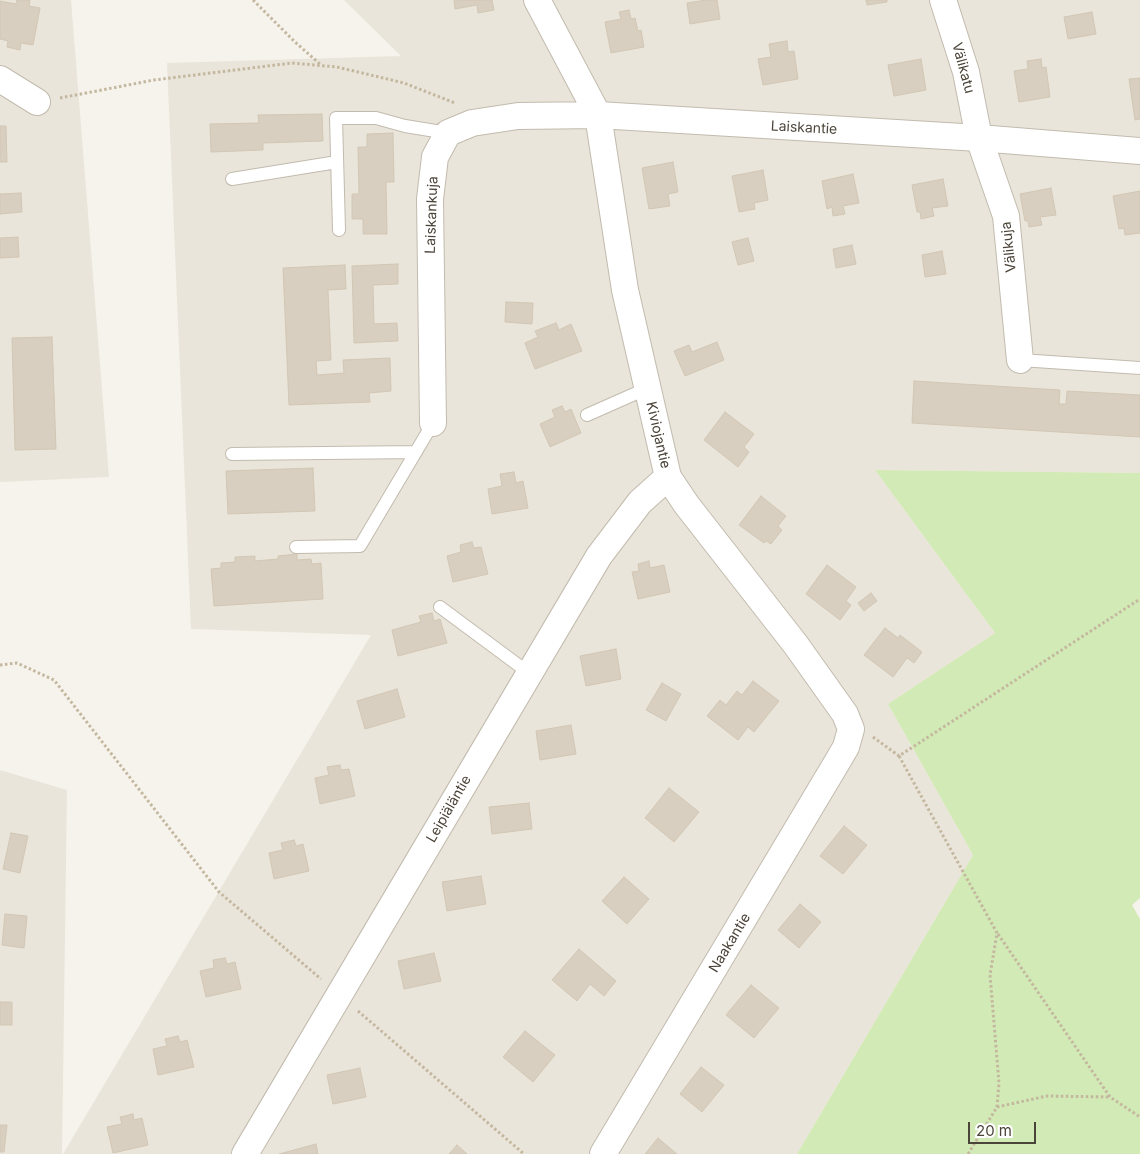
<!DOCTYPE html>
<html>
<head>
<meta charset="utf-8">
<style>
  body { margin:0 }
  #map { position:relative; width:1140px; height:1154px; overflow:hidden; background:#f6f3ec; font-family:Inter,sans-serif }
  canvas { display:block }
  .scale { position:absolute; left:968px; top:1122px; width:68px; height:22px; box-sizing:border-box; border:2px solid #4b4439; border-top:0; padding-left:6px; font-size:15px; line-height:18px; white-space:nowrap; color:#4b4439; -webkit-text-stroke:4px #fff; paint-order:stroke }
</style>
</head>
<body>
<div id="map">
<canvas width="1140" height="1154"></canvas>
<div class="scale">20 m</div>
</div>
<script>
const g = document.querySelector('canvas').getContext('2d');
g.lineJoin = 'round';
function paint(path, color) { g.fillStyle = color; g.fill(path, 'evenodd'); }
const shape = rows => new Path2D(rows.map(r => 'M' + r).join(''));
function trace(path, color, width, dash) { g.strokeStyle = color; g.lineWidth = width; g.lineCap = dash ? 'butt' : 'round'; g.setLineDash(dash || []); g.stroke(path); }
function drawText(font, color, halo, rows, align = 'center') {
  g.font = font + ' Inter,sans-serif'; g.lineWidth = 4; g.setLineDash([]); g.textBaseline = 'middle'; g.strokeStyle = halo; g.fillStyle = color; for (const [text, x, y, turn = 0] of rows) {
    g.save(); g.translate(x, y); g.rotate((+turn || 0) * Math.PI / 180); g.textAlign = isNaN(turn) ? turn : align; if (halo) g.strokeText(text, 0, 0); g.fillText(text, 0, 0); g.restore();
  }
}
const residential = shape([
  [0,0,71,0,109,477,0,482],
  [344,0,1140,0,1140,473,875,470,995,633,888,704,973,855,797,1154,63,1154,371,635,191,629,167,63,401,56],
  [0,770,67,790,62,1154,0,1154]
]);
const green = shape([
  [875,470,1140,473,1140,898,1132,905,1140,919,1140,1154,797,1154,973,855,888,704,995,633]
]);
const building = shape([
  [17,0,30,0,29,6,40,8,33,45,21,43,20,50,7,47,8,41,0,39,0,1,16,4,17,0],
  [454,0,492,0,494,10,478,13,477,5,455,9,454,0],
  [706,0,717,0,720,19,690,24,687,3,706,0],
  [866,0,887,0,887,2,867,5,866,0],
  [629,10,631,19,635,18,638,31,641,30,644,47,611,53,605,22,621,19,619,12,629,10],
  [1092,12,1096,34,1068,39,1064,17,1092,12],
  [787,41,788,52,794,51,798,79,763,85,758,59,771,57,769,44,787,41],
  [921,59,926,90,894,96,888,65,921,59],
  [1041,59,1042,68,1046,67,1050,97,1019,102,1014,71,1028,69,1027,61,1041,59],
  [1140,78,1140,119,1135,120,1129,79,1140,78],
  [322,114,323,141,263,143,263,150,211,152,210,124,259,123,258,115,322,114],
  [0,126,6,126,7,162,0,162,0,126],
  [393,133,394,182,386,182,387,234,363,234,363,219,352,219,352,194,359,194,358,147,367,147,367,134,393,133],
  [673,162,678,192,668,194,670,206,649,209,642,168,673,162],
  [763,170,768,200,754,203,755,209,739,212,732,176,763,170],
  [853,174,859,203,843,206,845,214,833,216,832,207,827,209,822,181,853,174],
  [943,179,948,206,932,208,934,216,921,219,920,212,917,212,912,185,943,179],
  [1051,188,1056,215,1040,217,1042,225,1029,227,1028,221,1025,221,1020,194,1051,188],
  [1140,191,1140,233,1125,235,1124,228,1119,229,1113,196,1140,191],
  [21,193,22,212,0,214,0,194,21,193],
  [18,237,19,257,0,258,0,238,18,237],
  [748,238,754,261,738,265,732,242,748,238],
  [852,245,856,264,836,268,833,249,852,245],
  [942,251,946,274,925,277,922,255,942,251],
  [398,264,398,284,373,285,374,324,397,323,398,341,354,343,352,266,398,264],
  [345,265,346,289,328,290,331,360,316,361,317,375,344,373,343,360,390,358,391,391,369,393,370,402,289,405,283,268,345,265],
  [506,302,533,303,532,324,505,322,506,302],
  [556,323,559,330,571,324,582,351,535,369,525,343,538,337,535,331,556,323],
  [52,337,56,449,15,450,12,338,52,337],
  [717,342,724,360,685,376,674,351,689,345,692,352,717,342],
  [914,381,1060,390,1059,404,1066,404,1067,391,1140,395,1140,437,912,423,914,381],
  [562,406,565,412,571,409,581,433,550,447,540,424,555,417,552,410,562,406],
  [725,412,754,434,744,447,749,452,738,467,704,440,725,412],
  [313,468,315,511,228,514,226,471,313,468],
  [514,472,516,483,523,481,528,508,492,514,488,489,502,486,500,474,514,472],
  [761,496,786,516,778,526,782,530,771,544,766,541,764,543,739,525,761,496],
  [472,542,474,548,481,547,488,574,453,582,447,556,461,552,460,545,472,542],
  [297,554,297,560,311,559,312,564,321,563,323,599,214,606,211,569,221,568,221,563,235,562,235,557,255,556,255,561,278,559,278,556,297,554],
  [649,561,650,568,664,565,670,592,638,599,632,572,639,571,638,564,649,561],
  [827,565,856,587,846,601,851,605,840,620,806,594,827,565],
  [871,593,877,601,864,611,858,603,871,593],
  [432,613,434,621,440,619,447,643,398,656,392,630,421,622,419,616,432,613],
  [885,628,898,638,900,635,922,652,914,663,907,658,893,677,864,655,885,628],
  [616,649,621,679,586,686,580,656,616,649],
  [753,681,779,701,754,732,748,727,738,740,707,716,720,700,726,705,737,691,742,695,753,681],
  [662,683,681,694,666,721,646,710,662,683],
  [397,689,405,717,365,729,357,701,397,689],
  [571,725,576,754,540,760,536,731,571,725],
  [340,765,341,770,349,769,355,796,320,804,315,778,329,775,327,767,340,765],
  [669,788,699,812,674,842,645,818,669,788],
  [529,803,532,829,492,834,489,807,529,803],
  [844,826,867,845,843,874,820,856,844,826],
  [11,833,28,836,20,873,3,869,11,833],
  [294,840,296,846,303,844,309,871,274,879,269,853,283,850,281,843,294,840],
  [481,876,486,904,447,911,442,882,481,876],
  [624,877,649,899,627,924,602,901,624,877],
  [800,904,821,922,799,948,778,930,800,904],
  [5,914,27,916,24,948,2,945,5,914],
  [579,949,616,981,604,996,590,984,577,1001,552,980,579,949],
  [434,953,441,981,404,989,398,961,434,953],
  [225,958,227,964,235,962,241,989,206,997,200,971,214,968,213,960,225,958],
  [751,985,779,1008,754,1038,726,1015,751,985],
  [0,1002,12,1002,12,1025,0,1025,0,1002],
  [525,1031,555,1055,533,1082,503,1057,525,1031],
  [178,1036,180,1042,187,1040,194,1067,158,1075,153,1049,167,1046,165,1039,178,1036],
  [701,1067,724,1085,702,1112,680,1094,701,1067],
  [360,1068,366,1097,333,1104,327,1075,360,1068],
  [133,1114,134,1120,142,1118,148,1145,113,1153,107,1127,122,1124,120,1117,133,1114],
  [0,1125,7,1125,4,1152,0,1152,0,1125],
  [658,1138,677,1154,645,1154,658,1138],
  [316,1144,318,1154,279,1154,316,1144],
  [457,1145,467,1154,449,1154,457,1145]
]);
const path = shape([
  [253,0,295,42,321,65],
  [60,98,154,80,292,63,337,67,404,83,455,103],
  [0,665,17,663,54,680,219,892,321,979],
  [873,737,899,756,1140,599],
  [899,756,997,933,990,975,999,1083,997,1107,968,1154],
  [998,934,1110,1097,1140,1117],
  [358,1011,524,1154],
  [997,1107,1047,1096,1110,1097]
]);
const service = shape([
  [232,179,337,162],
  [339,230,336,118,376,118,405,126,448,133],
  [1020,360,1140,368],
  [587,415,648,388],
  [232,454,416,452],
  [296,547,360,546,433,423],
  [440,607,529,673]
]);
const minor = shape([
  [537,0,598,115,625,290,668,477,686,504,796,645,845,714,851,729,846,747,836,764,603,1154],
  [943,0,966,72,979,138,1006,216,1020,360],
  [0,79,37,102],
  [433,423,430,199,435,157,448,133,472,123,518,116,598,115,979,138,1140,151],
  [245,1154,599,556,640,502,668,477]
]);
const streetNames = [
  ["Välikatu",963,68,75],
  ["Laiskantie",804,128,3],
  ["Laiskankuja",432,215,-88],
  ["Välikuja",1009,247,-96],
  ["Kiviojantie",658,435,77],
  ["Leipiäläntie",449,809,-60],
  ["Naakantie",730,943,-59]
];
paint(residential, '#eae5da');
paint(green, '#d2eab5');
paint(building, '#d8cfc1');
trace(building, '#d3c7b4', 1);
trace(service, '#c2bbae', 14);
trace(minor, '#c2bbae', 28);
trace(path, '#c4b79f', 3, [2.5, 2.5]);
trace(service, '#fff', 12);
trace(minor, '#fff', 26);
drawText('14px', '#4b4439', '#fff', streetNames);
</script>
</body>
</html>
